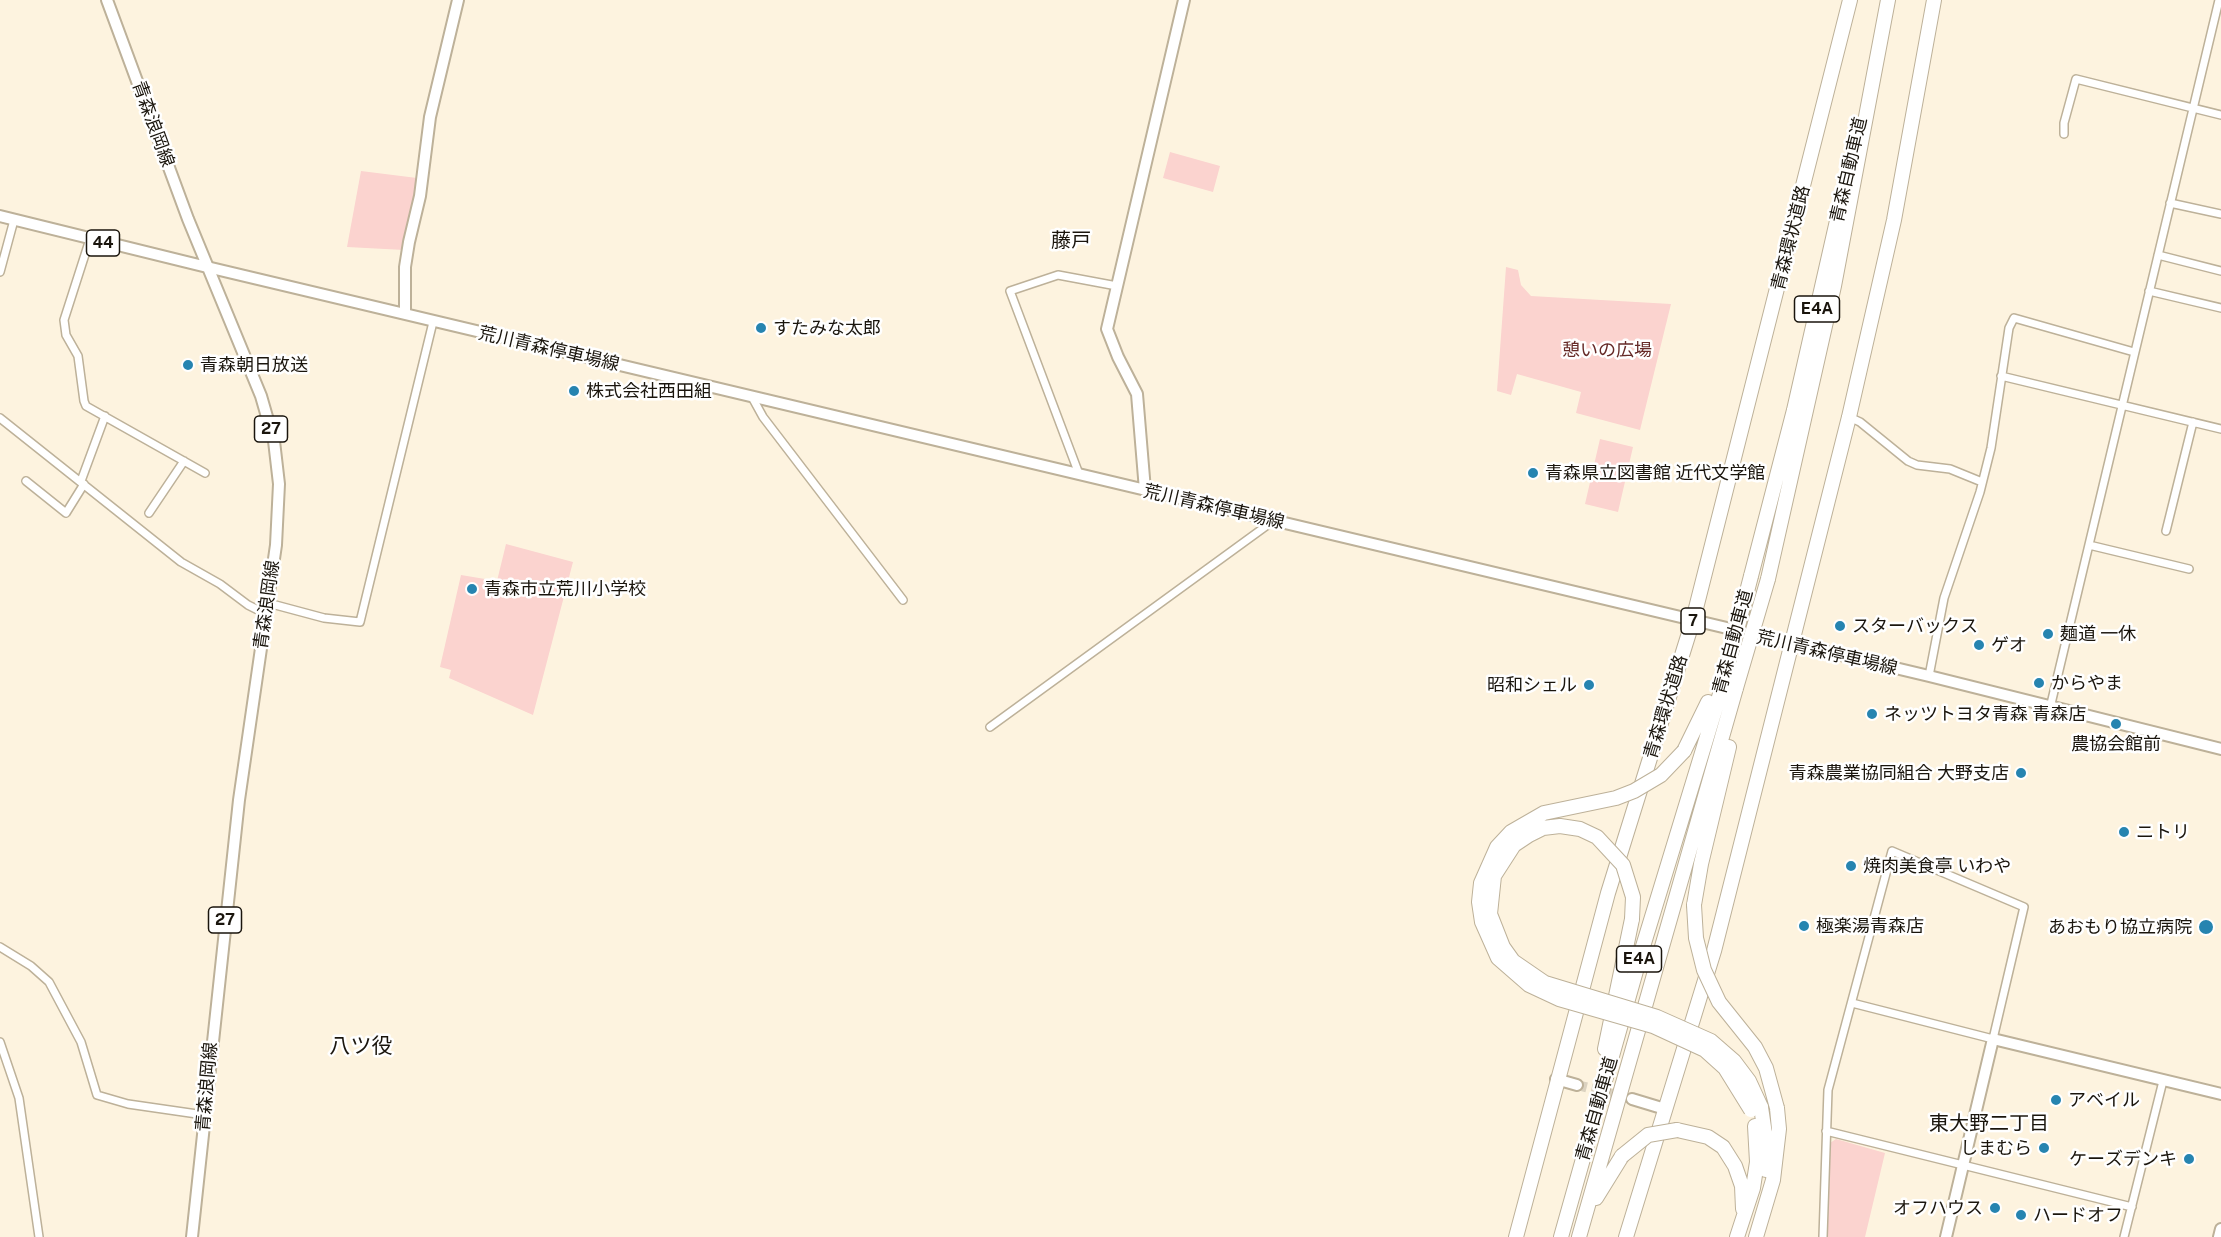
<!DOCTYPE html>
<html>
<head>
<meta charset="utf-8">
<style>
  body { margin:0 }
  canvas { display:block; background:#fdf3df }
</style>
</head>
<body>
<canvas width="2221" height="1237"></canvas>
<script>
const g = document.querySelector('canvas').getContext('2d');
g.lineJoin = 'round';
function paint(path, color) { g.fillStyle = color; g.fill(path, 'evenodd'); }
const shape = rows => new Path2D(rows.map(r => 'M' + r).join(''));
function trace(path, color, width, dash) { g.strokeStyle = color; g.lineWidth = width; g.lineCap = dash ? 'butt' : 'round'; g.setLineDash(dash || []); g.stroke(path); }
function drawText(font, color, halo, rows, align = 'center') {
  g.font = font + ' "Public Sans","Noto Sans JP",sans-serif'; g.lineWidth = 5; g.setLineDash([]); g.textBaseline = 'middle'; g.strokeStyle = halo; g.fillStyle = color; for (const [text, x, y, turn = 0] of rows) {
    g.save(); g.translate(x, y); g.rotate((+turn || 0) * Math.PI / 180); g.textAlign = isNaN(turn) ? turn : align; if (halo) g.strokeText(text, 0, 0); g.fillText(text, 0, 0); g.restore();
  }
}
const green = shape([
  [1170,152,1220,166,1213,192,1163,178],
  [361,171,417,178,404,250,347,247],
  [1506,267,1518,270,1521,285,1531,296,1671,304,1640,430,1576,413,1581,392,1517,374,1511,395,1497,391],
  [1600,439,1633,447,1618,512,1585,504],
  [506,544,573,562,533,715,449,678,451,670,440,667,461,575,497,581],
  [1836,1139,1885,1153,1865,1237,1827,1237,1830,1143]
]);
const secondaryTunnel = shape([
  [1577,1085,1632,1099]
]);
const street = shape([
  [2064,134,2064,123,2076,79,2221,115],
  [2170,203,2221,214],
  [90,239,64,320,66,335,78,356,84,401,86,406,205,473],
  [2158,255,2221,271],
  [0,272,14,220],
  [2149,291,2221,308],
  [2001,376,2221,429],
  [752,397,763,417,903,600],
  [1849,417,1860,422,1908,461,1917,465,1950,469,1982,482],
  [0,418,181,562,220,584,248,605,266,614],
  [1079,474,1010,291,1058,275,1117,286],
  [26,481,66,513,84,484],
  [81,481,105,416],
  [149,513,184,461],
  [2166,531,2193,422],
  [2089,545,2189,569],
  [268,603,324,618,360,622,433,322],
  [1929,676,1944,598,1980,492,1991,448,2009,328,2014,318,2134,352],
  [2050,708,2219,0],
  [990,727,1273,521],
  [0,947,31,966,49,982,81,1042,97,1095,128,1104,204,1115],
  [0,1042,19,1098,39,1237],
  [1826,1131,2132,1207],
  [1823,1237,1828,1090,1892,851,2024,907,1993,1039,1852,1003],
  [2124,1237,2163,1081]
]);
const secondary = shape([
  [207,267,1929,676,2221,749],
  [405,314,405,267,409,242,420,196,430,117,458,0],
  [1145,490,1137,394,1118,357,1107,329,1184,0],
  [1556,1079,1577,1085],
  [1632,1099,1665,1109],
  [1946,1237,1993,1039,2221,1094],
  [2219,1237,2221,1229]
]);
const primary = shape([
  [107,0,188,219,261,396,274,441,279,484,276,545,239,800,192,1237],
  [0,216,207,267]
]);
const highway = shape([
  [1751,576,1794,410,1846,181],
  [1768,579,1834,286,1888,0],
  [1684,751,1708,702],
  [1694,905,1701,864,1729,747],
  [1605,1049,1632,919],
  [1761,1107,1767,1148,1766,1170],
  [1677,1130,1708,1137,1723,1147,1735,1166,1742,1186,1743,1209],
  [1596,1198,1622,1156],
  [1516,1237,1608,893,1693,620,1850,0],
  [1561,1237,1641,953,1723,684],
  [1579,1237,1736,688],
  [1626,1237,1714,951,1849,417,1894,220,1934,0],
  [1737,1237,1753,1188,1757,1162,1755,1126],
  [1756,1237,1773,1180,1779,1129,1777,1108]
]);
const highwayBridge = shape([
  [1723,684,1751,576],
  [1736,688,1768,579],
  [1684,751,1661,775,1634,791,1616,798,1544,813,1511,832,1497,847,1481,883,1479,902,1482,922,1498,958,1529,985,1559,999,1653,1026,1705,1050,1725,1068,1751,1110],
  [1694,905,1696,938,1704,970,1719,1002,1755,1047,1766,1068,1777,1108],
  [1632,919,1633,897,1623,865,1597,837,1580,829,1560,826,1543,828,1529,835,1514,845,1494,876,1490,914,1503,947,1513,961,1545,983,1657,1017,1711,1041,1734,1061,1749,1081,1761,1107],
  [1622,1156,1648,1135,1677,1130]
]);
const markers = [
  [761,328,6,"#2684b0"],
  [188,365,6,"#2684b0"],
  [574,391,6,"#2684b0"],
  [1533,473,6,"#2684b0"],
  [472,589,6,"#2684b0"],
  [1840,626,6,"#2684b0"],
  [2048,634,6,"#2684b0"],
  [1979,645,6,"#2684b0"],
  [2039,683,6,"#2684b0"],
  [1589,685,6,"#2684b0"],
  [1872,714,6,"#2684b0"],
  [2116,724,6,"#2684b0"],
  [2021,773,6,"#2684b0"],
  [2124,832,6,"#2684b0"],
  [1851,866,6,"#2684b0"],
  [1804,926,6,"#2684b0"],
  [2206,927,8,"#2684b0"],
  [2056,1100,6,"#2684b0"],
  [2044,1148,6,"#2684b0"],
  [2189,1159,6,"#2684b0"],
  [1995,1208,6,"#2684b0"],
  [2021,1215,6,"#2684b0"]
];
const shields = [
  [103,243,33],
  [1817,309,45],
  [271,429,33],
  [1693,621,24],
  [225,920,33],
  [1639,959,45]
];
const shieldNames = [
  ["44",103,243],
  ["E4A",1817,309],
  ["27",271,429],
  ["7",1693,621],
  ["27",225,920],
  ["E4A",1639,959]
];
const streetNames = [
  ["青森浪岡線",153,124,70],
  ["青森自動車道",1849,170,-77],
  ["青森環状道路",1791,238,-76],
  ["荒川青森停車場線",549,349,13],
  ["荒川青森停車場線",1214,507,13],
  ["青森浪岡線",267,605,-82],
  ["青森自動車道",1733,642,-75],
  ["荒川青森停車場線",1827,653,13],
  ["青森環状道路",1666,707,-73],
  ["青森浪岡線",207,1087,-85],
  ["青森自動車道",1597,1109,-74]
];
const poiNames = [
  ["すたみな太郎",773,328],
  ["青森朝日放送",200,365],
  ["株式会社西田組",586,391],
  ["青森県立図書館 近代文学館",1545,473],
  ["青森市立荒川小学校",484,589],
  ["スターバックス",1852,626],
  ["麺道 一休",2060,634],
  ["ゲオ",1991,645],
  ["からやま",2051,683],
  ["昭和シェル",1577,685,"right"],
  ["ネッツトヨタ青森 青森店",1884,714],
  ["農協会館前",2116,744,"center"],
  ["青森農業協同組合 大野支店",2009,773,"right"],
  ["ニトリ",2136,832],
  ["焼肉美食亭 いわや",1863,866],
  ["極楽湯青森店",1816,926],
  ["あおもり協立病院",2192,927,"right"],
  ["アベイル",2068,1100],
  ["しまむら",2032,1148,"right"],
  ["ケーズデンキ",2177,1159,"right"],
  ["オフハウス",1983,1208,"right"],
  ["ハードオフ",2033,1215]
];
const parkNames = [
  ["憩いの広場",1607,350]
];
const neighbourhoodNames = [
  ["藤戸",1071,241],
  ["東大野二丁目",1989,1124]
];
const quarterNames = [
  ["八ツ役",361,1047]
];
paint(green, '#fbd3cf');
trace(secondaryTunnel, '#dbd2c0', 10, [10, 5]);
trace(street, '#bdb199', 10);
trace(secondary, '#bdb199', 14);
trace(primary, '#bdb199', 14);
trace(highway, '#bdb199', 16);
trace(street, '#fff', 7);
trace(secondary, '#fff', 10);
trace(primary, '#fff', 10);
trace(highway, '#fff', 14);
trace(highwayBridge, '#bdb199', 16, []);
trace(highwayBridge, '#fff', 14);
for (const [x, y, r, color] of markers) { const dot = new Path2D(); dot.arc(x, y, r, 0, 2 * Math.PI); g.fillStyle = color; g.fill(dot); trace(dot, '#fff', 2); }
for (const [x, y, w] of shields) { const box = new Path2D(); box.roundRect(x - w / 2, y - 13, w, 26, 4.5); g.fillStyle = '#fff'; g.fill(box); trace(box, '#1a150d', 1.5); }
drawText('bold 16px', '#1a150d', null, shieldNames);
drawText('18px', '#1a150d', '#fff', streetNames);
drawText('18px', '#1a150d', '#fff', poiNames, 'left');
drawText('18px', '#662a27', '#fff', parkNames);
drawText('20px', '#1a150d', '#fff', neighbourhoodNames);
drawText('21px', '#1a150d', '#fff', quarterNames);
</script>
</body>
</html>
